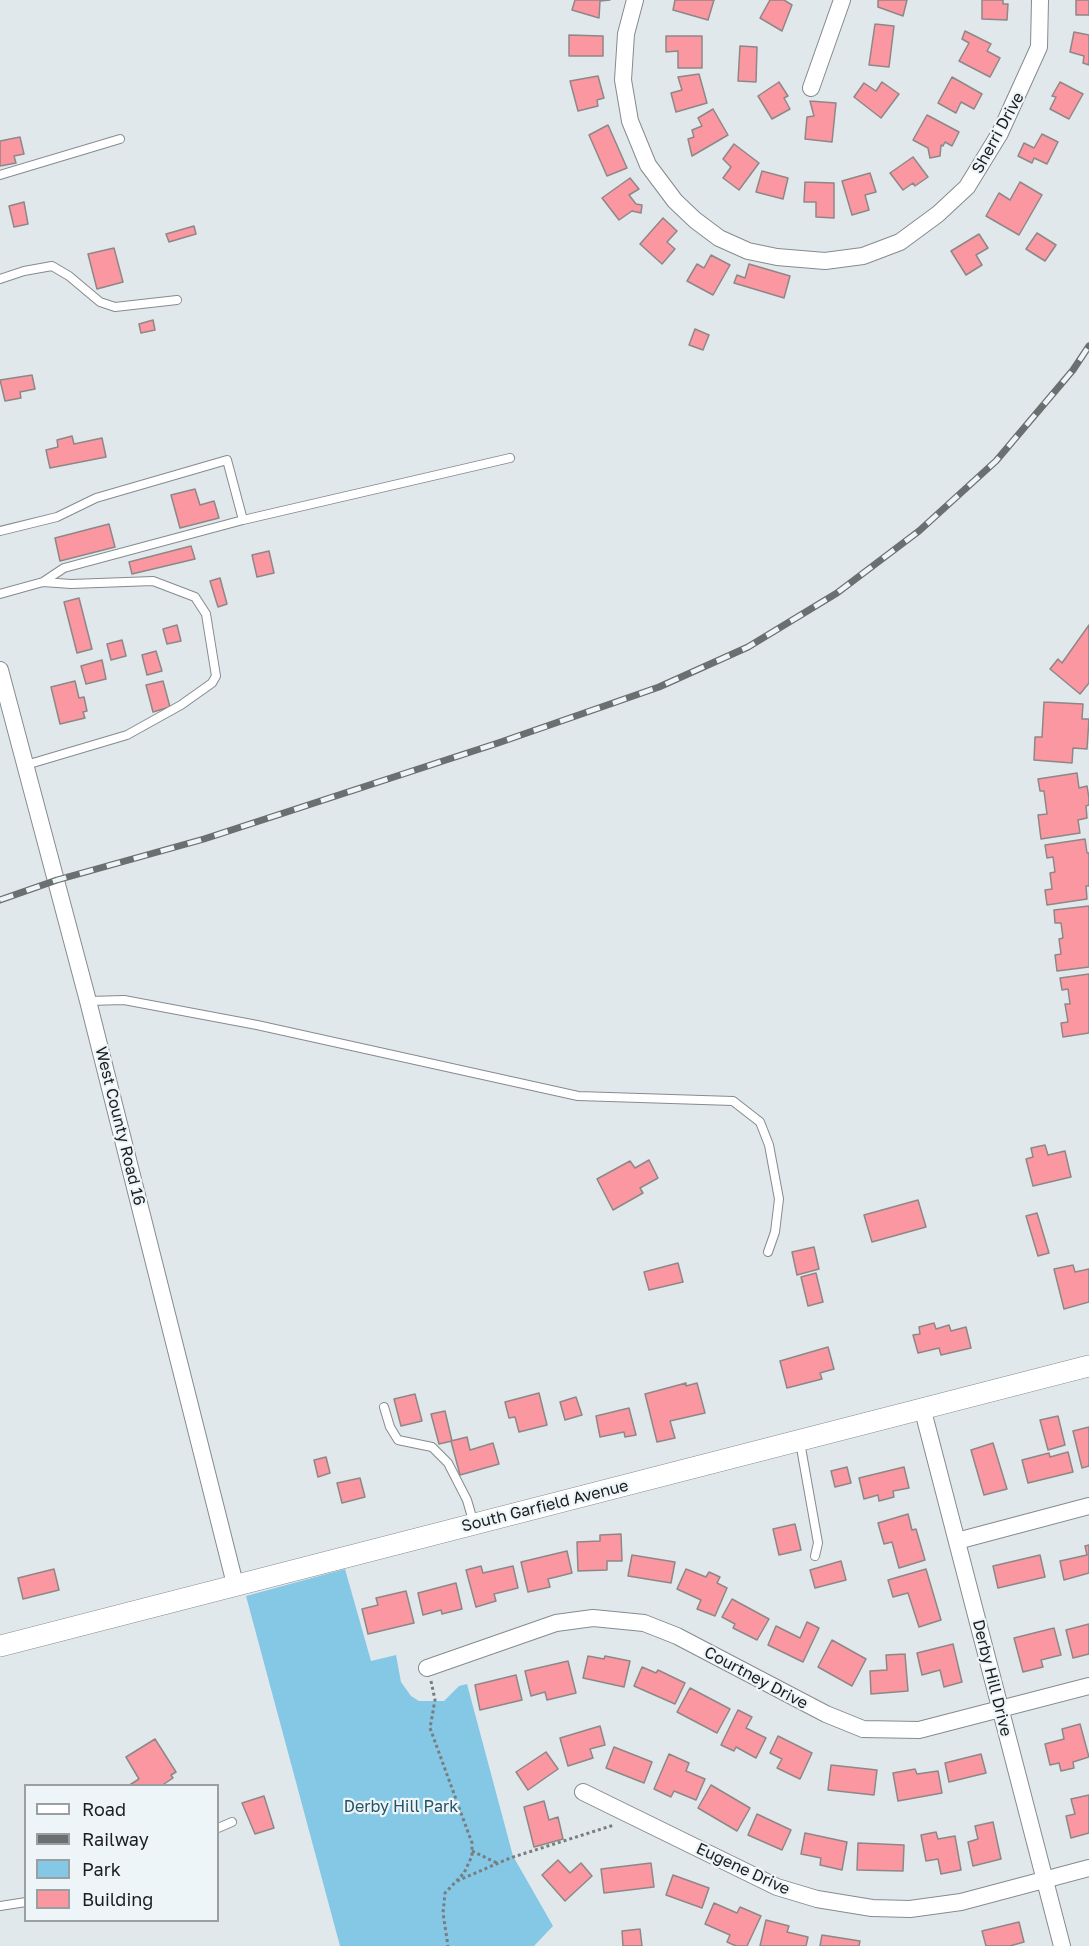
<!DOCTYPE html>
<html>
<head>
<meta charset="utf-8">
<style>
  body { margin:0 }
  #map { position:relative; width:1089px; height:1946px; overflow:hidden; background:#e1e8eb; font-family:"Golos Text",sans-serif }
  canvas { display:block }
  .legend { position:absolute; left:24px; top:1784px; width:195px; height:138px; box-sizing:border-box; background:#eef5f8; border:2px solid #9a9fa1; margin:0; padding:8px 10px; list-style:none; font-size:18px; color:#1b1e1f }
  .legend li { display:flex; align-items:center; gap:12px; height:30px }
  .legend b { width:30px; border:2px solid #9a9fa1 }
</style>
</head>
<body>
<div id="map">
<canvas width="1089" height="1946"></canvas>
<ul class="legend">
<li><b style="height:8px;background:#fff"></b>Road</li>
<li><b style="height:8px;background:#6a6f70"></b>Railway</li>
<li><b style="height:16px;background:#84c8e5"></b>Park</li>
<li><b style="height:16px;background:#fa97a1"></b>Building</li>
</ul>
</div>
<script>
const g = document.querySelector('canvas').getContext('2d');
g.lineJoin = 'round';
function paint(path, color) { g.fillStyle = color; g.fill(path, 'evenodd'); }
const shape = rows => new Path2D(rows.map(r => 'M' + r).join(''));
function trace(path, color, width, dash) { g.strokeStyle = color; g.lineWidth = width; g.lineCap = dash ? 'butt' : 'round'; g.setLineDash(dash || []); g.stroke(path); }
function drawText(font, color, halo, rows, align = 'center') {
  g.font = font + ' "Golos Text",sans-serif'; g.lineWidth = 4.5; g.setLineDash([]); g.textBaseline = 'middle'; g.strokeStyle = halo; g.fillStyle = color; for (const [text, x, y, turn = 0] of rows) {
    g.save(); g.translate(x, y); g.rotate((+turn || 0) * Math.PI / 180); g.textAlign = isNaN(turn) ? turn : align; if (halo) g.strokeText(text, 0, 0); g.fillText(text, 0, 0); g.restore();
  }
}
const green = shape([
  [345,1569,371,1661,396,1655,401,1682,411,1696,419,1701,444,1701,459,1686,467,1684,513,1856,553,1926,534,1946,340,1946,246,1596]
]);
const building = shape([
  [575,0,610,0,600,1,599,18,572,10,575,0],
  [675,0,714,0,708,20,673,10,675,0],
  [770,0,784,0,792,5,782,31,760,18,770,0],
  [878,0,907,0,903,16,878,7,878,0],
  [982,0,1003,0,1003,4,1008,4,1007,20,982,19,982,0],
  [1076,0,1089,0,1089,15,1076,15,1076,0],
  [875,24,894,26,889,67,869,65,875,24],
  [965,31,991,44,987,51,1000,58,990,77,959,61,969,43,962,39,965,31],
  [1074,32,1089,35,1089,65,1083,63,1084,56,1070,52,1074,32],
  [569,35,603,36,603,56,569,56,569,35],
  [666,36,702,36,702,68,678,68,678,51,666,52,666,36],
  [740,46,757,47,756,82,738,81,740,46],
  [699,74,707,103,676,112,671,93,682,90,678,77,699,74],
  [598,76,604,98,597,100,598,106,578,111,570,81,598,76],
  [952,77,982,94,974,109,961,102,956,113,938,103,952,77],
  [779,82,788,96,784,98,790,109,772,119,758,96,779,82],
  [882,82,899,94,881,118,854,97,864,83,876,91,882,82],
  [1060,82,1083,94,1069,119,1050,109,1056,97,1052,96,1060,82],
  [810,101,836,103,832,142,805,139,807,117,814,116,810,101],
  [713,109,728,135,692,156,688,139,694,137,692,130,702,126,698,118,713,109],
  [927,115,959,132,952,146,945,142,943,146,941,145,940,156,930,158,928,148,913,140,927,115],
  [608,125,627,168,607,176,589,135,608,125],
  [1042,134,1058,142,1047,164,1034,158,1032,163,1018,156,1024,143,1034,148,1042,134],
  [20,137,24,154,14,156,16,163,0,166,0,141,20,137],
  [734,144,759,163,739,190,723,178,731,167,723,159,734,144],
  [913,157,928,177,915,186,913,183,903,190,890,173,913,157],
  [762,171,788,178,783,199,756,192,762,171],
  [870,173,876,192,865,195,869,210,852,215,842,181,870,173],
  [630,178,639,189,629,195,636,204,642,205,641,213,632,211,619,220,602,198,630,178],
  [805,182,834,183,834,218,816,217,816,202,804,202,805,182],
  [1020,182,1042,195,1019,235,986,216,999,193,1010,200,1020,182],
  [24,202,28,224,14,227,9,206,24,202],
  [663,218,677,231,667,242,675,249,662,264,640,244,663,218],
  [194,226,196,234,169,242,166,234,194,226],
  [1037,233,1056,245,1045,261,1026,249,1037,233],
  [979,234,988,248,976,255,982,265,966,275,951,251,979,234],
  [114,248,123,282,97,289,88,254,114,248],
  [711,255,730,265,713,295,687,281,697,264,704,268,711,255],
  [749,264,790,276,784,298,734,283,737,275,745,278,749,264],
  [153,320,155,330,141,333,139,324,153,320],
  [695,329,709,335,703,350,689,345,695,329],
  [32,375,35,389,20,392,21,398,5,401,0,380,32,375],
  [72,436,74,444,102,438,106,457,50,468,46,450,58,447,57,440,72,436],
  [195,489,200,505,214,501,219,518,180,528,171,495,195,489],
  [109,524,115,547,60,561,55,538,109,524],
  [191,546,195,559,132,574,129,562,191,546],
  [269,551,274,573,257,577,252,555,269,551],
  [220,578,227,604,218,607,210,581,220,578],
  [79,598,92,649,77,653,64,602,79,598],
  [177,625,181,641,167,644,163,629,177,625],
  [1089,625,1089,683,1080,694,1050,669,1058,659,1062,663,1089,625],
  [122,640,126,656,111,660,107,644,122,640],
  [156,651,162,671,147,675,142,655,156,651],
  [102,660,106,679,86,684,81,666,102,660],
  [75,681,79,698,84,697,87,711,83,712,85,718,60,724,51,687,75,681],
  [163,681,170,707,153,712,146,685,163,681],
  [1044,702,1083,704,1082,719,1089,719,1087,749,1073,748,1072,763,1034,760,1035,737,1042,737,1044,702],
  [1077,773,1079,788,1087,786,1089,798,1089,805,1086,806,1087,818,1078,820,1080,833,1041,839,1038,815,1047,814,1044,791,1040,791,1038,779,1077,773],
  [1085,839,1087,853,1089,853,1089,886,1086,886,1087,899,1047,905,1045,890,1052,889,1050,873,1055,872,1053,857,1047,858,1045,845,1085,839],
  [1089,906,1089,967,1057,971,1055,955,1061,954,1059,939,1063,938,1061,923,1055,923,1054,910,1089,906],
  [1089,974,1089,1033,1063,1037,1061,1023,1068,1022,1065,1004,1070,1004,1068,989,1062,990,1060,978,1089,974],
  [1045,1145,1048,1155,1065,1151,1071,1177,1033,1186,1026,1159,1033,1157,1031,1148,1045,1145],
  [649,1160,658,1178,640,1188,643,1193,613,1210,597,1179,630,1161,635,1168,649,1160],
  [918,1200,926,1227,872,1242,864,1215,918,1200],
  [1037,1213,1049,1253,1038,1256,1026,1216,1037,1213],
  [814,1247,819,1269,797,1275,792,1252,814,1247],
  [678,1263,683,1282,649,1290,644,1272,678,1263],
  [1073,1265,1075,1272,1089,1269,1089,1302,1064,1309,1054,1269,1073,1265],
  [816,1273,823,1302,808,1306,801,1277,816,1273],
  [934,1323,936,1329,949,1325,951,1331,966,1327,971,1348,941,1355,939,1348,918,1353,913,1335,920,1334,919,1327,934,1323],
  [828,1347,834,1369,820,1373,822,1379,787,1388,780,1361,828,1347],
  [686,1383,686,1386,697,1383,705,1413,670,1421,675,1438,657,1442,645,1394,686,1383],
  [539,1393,547,1425,519,1432,515,1417,509,1418,505,1402,539,1393],
  [415,1394,422,1421,401,1426,394,1399,415,1394],
  [576,1397,582,1415,565,1420,560,1402,576,1397],
  [629,1408,636,1435,625,1437,624,1432,600,1437,596,1416,629,1408],
  [445,1411,452,1441,439,1444,431,1414,445,1411],
  [1058,1416,1065,1445,1048,1450,1040,1420,1058,1416],
  [1089,1427,1089,1466,1082,1468,1073,1431,1089,1427],
  [467,1437,470,1450,493,1443,499,1464,460,1475,451,1441,467,1437],
  [993,1443,1007,1489,984,1495,971,1450,993,1443],
  [1068,1452,1073,1472,1028,1483,1022,1460,1049,1453,1050,1457,1068,1452],
  [326,1457,330,1473,318,1477,314,1460,326,1457],
  [847,1467,851,1483,835,1487,831,1471,847,1467],
  [904,1467,909,1488,893,1491,894,1497,879,1501,878,1495,864,1499,859,1478,904,1467],
  [360,1478,365,1497,342,1503,337,1483,360,1478],
  [908,1514,912,1530,916,1529,925,1560,899,1568,892,1542,884,1544,878,1523,908,1514],
  [795,1524,801,1550,779,1555,773,1529,795,1524],
  [621,1534,622,1561,607,1561,607,1570,578,1571,577,1542,600,1541,600,1535,621,1534],
  [1089,1545,1089,1573,1064,1580,1060,1561,1087,1555,1085,1546,1089,1545],
  [567,1551,572,1573,548,1579,550,1587,528,1592,521,1562,567,1551],
  [632,1555,675,1562,671,1583,628,1576,632,1555],
  [1040,1555,1045,1577,998,1588,993,1566,1040,1555],
  [841,1561,846,1580,815,1588,810,1570,841,1561],
  [481,1566,483,1573,513,1566,518,1588,494,1594,496,1601,476,1607,466,1570,481,1566],
  [54,1569,59,1590,23,1599,18,1578,54,1569],
  [686,1569,706,1577,709,1572,720,1577,717,1583,727,1588,715,1616,697,1609,701,1600,677,1589,686,1569],
  [926,1569,941,1620,919,1627,908,1593,893,1597,888,1580,926,1569],
  [456,1583,462,1609,442,1614,441,1610,423,1615,418,1593,456,1583],
  [406,1591,414,1623,368,1634,362,1609,378,1605,376,1598,406,1591],
  [732,1599,769,1619,757,1640,733,1628,735,1624,722,1617,732,1599],
  [807,1622,819,1628,803,1662,768,1645,776,1626,800,1638,807,1622],
  [1089,1624,1089,1654,1073,1658,1066,1630,1089,1624],
  [1054,1628,1061,1655,1041,1660,1043,1667,1023,1672,1014,1638,1054,1628],
  [832,1640,866,1659,852,1686,818,1667,832,1640],
  [953,1644,962,1682,944,1687,940,1670,922,1675,917,1653,953,1644],
  [905,1654,908,1691,871,1694,870,1671,887,1670,886,1655,905,1654],
  [588,1656,604,1659,605,1656,630,1661,624,1687,583,1678,588,1656],
  [568,1661,576,1693,547,1700,545,1692,531,1696,525,1671,568,1661],
  [642,1667,656,1673,658,1670,685,1683,675,1704,634,1686,642,1667],
  [516,1675,522,1700,480,1710,475,1685,516,1675],
  [690,1688,730,1709,717,1733,677,1712,690,1688],
  [738,1710,752,1717,746,1728,766,1738,756,1758,736,1747,734,1751,721,1745,738,1710],
  [1080,1724,1089,1757,1073,1762,1074,1768,1061,1771,1059,1763,1050,1765,1045,1744,1064,1739,1062,1729,1080,1724],
  [600,1726,605,1745,590,1749,593,1758,568,1766,560,1738,600,1726],
  [778,1736,812,1753,800,1779,777,1768,782,1759,770,1753,778,1736],
  [155,1739,176,1772,171,1775,173,1778,161,1786,128,1786,139,1779,126,1757,155,1739],
  [614,1747,652,1762,644,1783,606,1768,614,1747],
  [546,1752,558,1769,528,1790,516,1772,546,1752],
  [669,1754,689,1763,686,1771,705,1779,696,1800,674,1791,671,1797,654,1789,669,1754],
  [981,1754,986,1773,949,1782,945,1763,981,1754],
  [831,1765,877,1770,874,1795,828,1790,831,1765],
  [915,1769,917,1774,938,1771,942,1793,898,1801,893,1773,915,1769],
  [711,1785,750,1808,737,1831,698,1808,711,1785],
  [1089,1795,1089,1833,1071,1838,1066,1816,1075,1814,1071,1799,1089,1795],
  [264,1796,274,1828,255,1834,242,1803,264,1796],
  [544,1801,549,1820,558,1817,563,1839,534,1847,524,1807,544,1801],
  [757,1814,791,1830,782,1850,748,1835,757,1814],
  [993,1822,1001,1859,973,1866,968,1842,978,1839,975,1826,993,1822],
  [936,1832,938,1839,955,1836,961,1870,941,1874,938,1859,926,1861,921,1835,936,1832],
  [805,1833,847,1842,842,1870,820,1865,821,1858,801,1854,805,1833],
  [858,1843,904,1845,903,1871,857,1870,858,1843],
  [558,1860,570,1873,581,1863,592,1876,565,1901,542,1875,558,1860],
  [651,1863,654,1887,604,1893,601,1869,651,1863],
  [673,1875,709,1888,702,1908,666,1895,673,1875],
  [714,1903,737,1913,740,1907,761,1916,747,1946,736,1946,727,1942,730,1935,705,1924,714,1903],
  [766,1920,789,1926,787,1932,808,1937,806,1946,760,1946,766,1920],
  [1019,1922,1024,1942,1010,1946,986,1946,982,1931,1019,1922],
  [640,1929,642,1946,623,1946,622,1931,640,1929],
  [822,1935,860,1941,859,1946,820,1946,822,1935]
]);
const path = shape([
  [431,1681,435,1700,430,1728,472,1843,472,1856,464,1873,445,1893,443,1913,448,1946],
  [472,1851,497,1863],
  [457,1881,510,1858,614,1825]
]);
const service = shape([
  [0,175,120,139],
  [0,279,24,271,52,266,69,276,100,302,115,307,177,300],
  [243,520,510,458],
  [0,531,57,517,96,498,227,460,243,520,64,568,43,582,0,594],
  [26,765,127,735,181,705,212,683,216,676,206,614,195,597,153,581,71,584,43,582],
  [88,1001,124,1000,257,1025,578,1096,733,1101,760,1122,769,1145,779,1199,775,1232,768,1252],
  [384,1407,390,1427,398,1440,432,1447,448,1463,467,1500,474,1524],
  [800,1442,818,1543,815,1556],
  [218,1828,232,1822],
  [0,1906,26,1902]
]);
const minor = shape([
  [635,0,626,34,623,80,630,121,648,165,675,201,695,220,719,238,748,251,777,257,825,261,863,256,900,242,938,214,967,187,1000,133,1039,47,1040,0],
  [811,88,842,0],
  [0,670,88,1001,235,1584],
  [923,1411,1062,1946],
  [957,1541,1089,1506],
  [427,1668,556,1623,593,1618,644,1623,677,1636,826,1714,863,1729,919,1730,1089,1686],
  [583,1792,777,1887,817,1899,872,1908,910,1909,961,1902,1089,1868]
]);
const tertiary = shape([
  [0,1646,1089,1366]
]);
const rail = shape([
  [0,900,57,880,204,839,498,743,659,687,748,647,837,593,919,531,996,461,1073,370,1089,346]
]);
const streetNames = [
  ["Sherri Drive",998,133,-61],
  ["West County Road 16",120,1126,76],
  ["South Garfield Avenue",545,1506,-14],
  ["Courtney Drive",756,1678,28],
  ["Derby Hill Drive",992,1678,76],
  ["Eugene Drive",743,1869,25]
];
const parkNames = [
  ["Derby Hill Park",401,1807]
];
paint(green, '#84c8e5');
paint(building, '#fa97a1');
trace(building, '#8e8788', 1.5);
trace(service, '#858b8e', 10);
trace(minor, '#858b8e', 18);
trace(tertiary, '#858b8e', 22);
trace(path, '#787d7f', 3, [3, 3]);
trace(service, '#fff', 8);
trace(minor, '#fff', 16);
trace(tertiary, '#fff', 21);
trace(rail, '#6a6f70', 7);
trace(rail, '#eef5f8', 4.5, [14]);
drawText('16px', '#1b1e1f', '#eef5f8', streetNames);
drawText('16px', '#235264', '#eef5f8', parkNames);
</script>
</body>
</html>
